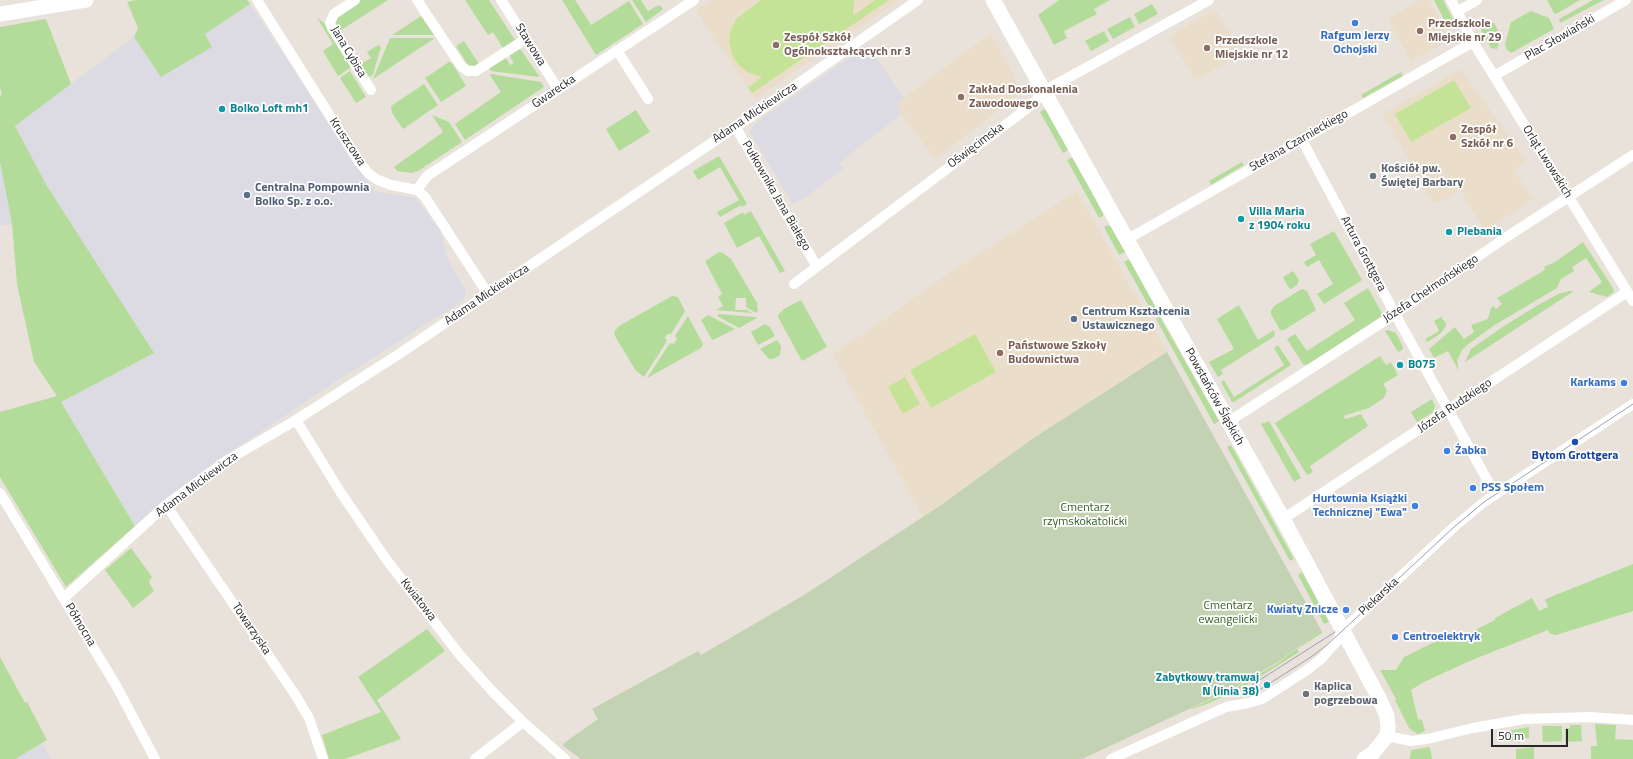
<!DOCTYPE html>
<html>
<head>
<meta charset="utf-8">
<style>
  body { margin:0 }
  #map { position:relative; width:1633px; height:759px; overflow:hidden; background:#e9e2da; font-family:"Titillium Web",sans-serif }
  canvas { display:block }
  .scale { position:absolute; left:1491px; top:729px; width:77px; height:18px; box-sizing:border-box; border:2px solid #272727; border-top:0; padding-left:5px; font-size:12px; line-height:14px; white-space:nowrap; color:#272727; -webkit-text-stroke:3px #fff; paint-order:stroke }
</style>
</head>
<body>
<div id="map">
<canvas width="1633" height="759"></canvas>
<div class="scale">50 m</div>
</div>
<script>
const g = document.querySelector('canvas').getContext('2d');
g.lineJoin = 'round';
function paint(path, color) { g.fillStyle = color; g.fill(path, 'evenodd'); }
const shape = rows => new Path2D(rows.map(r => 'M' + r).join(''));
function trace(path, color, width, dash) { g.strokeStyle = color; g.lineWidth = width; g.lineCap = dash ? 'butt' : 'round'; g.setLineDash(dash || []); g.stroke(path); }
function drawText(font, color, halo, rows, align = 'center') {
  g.font = font + ' "Titillium Web",sans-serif'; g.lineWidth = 3.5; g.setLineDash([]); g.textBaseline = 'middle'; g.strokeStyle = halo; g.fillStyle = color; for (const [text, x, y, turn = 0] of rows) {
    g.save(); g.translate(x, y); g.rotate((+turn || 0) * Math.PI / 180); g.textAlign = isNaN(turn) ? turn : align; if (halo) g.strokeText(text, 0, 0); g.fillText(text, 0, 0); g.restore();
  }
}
const industrial = shape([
  [250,4,374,191,415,198,440,230,448,260,466,291,465,296,461,302,344,376,223,457,164,500,135,526,61,402,154,353,47,186,15,126,134,37,161,76,212,47,205,34],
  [867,45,904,98,898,102,901,114,839,163,843,169,806,197,793,204,749,131,757,122],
  [0,162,12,224,0,225],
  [42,743,51,759,15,759]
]);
const education = shape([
  [712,0,899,0,755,99,709,31,697,10],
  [1421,0,1429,0,1450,40,1411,61,1388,19],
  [1214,11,1218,13,1241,54,1195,81,1169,36],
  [991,33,1021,90,1019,95,935,159,901,114,898,102],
  [1461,69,1526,161,1514,170,1533,199,1485,231,1460,190,1438,203,1432,201,1383,114],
  [1077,191,1167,352,1032,439,923,517,832,354,871,329,946,275]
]);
const green = shape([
  [135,0,247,0,250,4,205,34,212,47,161,77,134,37,138,28,127,2],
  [361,0,388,0,338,32,335,26,335,22,340,14],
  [465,0,489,0,515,40,503,48,493,32,488,35],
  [562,0,575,0,591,25,629,1,643,24,596,55],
  [632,0,641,0,648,11,657,6,660,5,663,9,646,22],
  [1059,0,1110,0,1094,9,1097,14,1064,31,1067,38,1054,45,1038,15],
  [1434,0,1443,0,1455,23,1448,27],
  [1547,0,1580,0,1556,14,1554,13],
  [1593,0,1604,0,1560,23,1559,19],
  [1152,4,1158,14,1139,24,1134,14],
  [1531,11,1549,18,1554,29,1511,53,1507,50,1505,45,1511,22],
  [421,16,434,35,392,35],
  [1130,17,1135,27,1113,39,1107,29],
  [317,18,327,25,353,66,338,76,323,51,333,44],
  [46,19,71,84,15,126,47,186,154,353,61,402,135,526,66,587,0,477,0,412,57,396,34,362,17,284,12,224,0,162,0,96,2,94,0,88,0,27],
  [1483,20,1494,23,1501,35,1497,49,1491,48,1478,24,1480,21],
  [1104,31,1109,41,1091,51,1085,41],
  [390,38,435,38,373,79],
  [464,41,479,64,476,66,468,65,456,46],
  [378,45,381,47,373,74,370,77,365,74,359,65,371,58,367,52],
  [519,49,521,50,539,76,538,77,491,71,489,68,506,58,510,65,514,63,509,55],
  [449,62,452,63,466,86,441,102,425,78],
  [350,71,366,97,356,103,340,78],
  [1401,72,1403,76,1363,98,1361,95],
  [491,74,541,82,544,87,465,140,455,124,501,92,490,75],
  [424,84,438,105,403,129,392,113,391,106],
  [1044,109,1047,110,1068,150,1063,153,1040,112],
  [636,110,650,132,619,151,606,129],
  [432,115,449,122,462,142,418,171,411,173,397,171,394,167,443,132],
  [719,156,747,204,742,207,741,205,720,217,717,212,739,200,720,167,698,180,693,171],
  [1073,157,1103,213,1103,216,1099,218,1067,160],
  [1242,162,1244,165,1211,185,1209,181],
  [751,211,785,271,780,273,759,236,737,248,724,223,743,212,744,215],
  [1108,225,1111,227,1125,252,1119,255,1104,227],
  [1334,231,1362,280,1324,304,1317,294,1333,284,1319,260,1307,267,1304,262,1316,255,1310,244],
  [1583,242,1613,288,1614,292,1607,297,1589,292,1602,282,1586,258,1572,267,1574,271,1561,279,1557,288,1493,326,1466,346,1462,350,1457,361,1459,371,1448,351,1434,358,1429,349,1455,327,1464,339,1474,332,1471,325,1488,319,1491,308,1494,306,1496,309,1502,304,1497,298,1545,270,1544,267,1555,262],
  [719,252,723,253,731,259,757,303,758,311,756,313,746,307,746,298,736,298,735,310,745,310,745,309,752,313,716,310,723,306,718,297,722,294,705,261],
  [1129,259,1156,308,1151,310,1124,262],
  [1293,271,1299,280,1297,285,1291,289,1289,288,1283,277],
  [1368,288,1383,315,1382,316,1307,365,1303,364,1287,339,1295,334,1307,351,1355,320,1344,303],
  [1302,289,1307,291,1316,310,1284,330,1280,330,1271,314,1271,311,1274,306],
  [1569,291,1574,291,1465,362,1471,349,1501,328,1533,308,1558,294],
  [672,296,678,297,685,311,671,334,667,334,665,338,667,341,644,377,636,371,615,336,614,332,619,326],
  [801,300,827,347,802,361,778,317,779,314,784,309],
  [1239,305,1258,340,1274,330,1275,335,1272,338,1221,370,1223,374,1218,377,1209,362,1234,349,1217,319],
  [719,314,755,317,757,318,739,328,717,316],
  [708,315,735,329,713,340,711,338,701,320],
  [688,316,703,344,701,348,647,378,670,343,674,344,677,339,675,336],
  [1160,317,1219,421,1214,424,1156,319],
  [1441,317,1446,324,1445,328,1440,334,1427,342,1425,339,1439,331,1434,321],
  [765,324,770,327,775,336,758,345,751,332],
  [1388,330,1396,333,1403,347,1402,350,1398,352,1385,331],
  [777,340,781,346,780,355,773,359,769,359,760,349],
  [1278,345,1291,365,1234,402,1232,402,1221,382,1224,380,1234,397,1284,365,1274,348],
  [1380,356,1386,365,1391,362,1398,375,1383,384,1387,390,1384,398,1369,408,1343,416,1346,419,1361,414,1368,426,1310,466,1313,472,1307,475,1275,423],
  [1432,399,1435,406,1434,409,1432,413,1417,422,1411,412],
  [1269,421,1301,478,1294,482,1261,424],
  [1231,445,1294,559,1290,561,1227,447],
  [131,548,152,577,149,582,154,591,133,608,105,570],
  [1633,564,1633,611,1556,635,1550,634,1548,630,1472,660,1424,682,1411,690,1418,719,1422,720,1425,731,1418,734,1413,731,1409,728,1395,700,1396,699,1380,670,1396,670,1404,657,1457,631,1461,637,1495,620,1495,618,1532,598,1539,611,1548,607,1545,600,1548,598],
  [1302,572,1329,622,1324,624,1298,575],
  [427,629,445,651,377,700,401,739,345,759,329,759,322,735,381,712,358,677],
  [1321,630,1322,633,1297,649,1299,652,1258,678,1238,690,1207,704,1188,710,1236,688,1253,678,1278,663],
  [0,657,25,703,27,702,47,740,15,759,0,759],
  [1595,724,1616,725,1615,739,1633,740,1633,759,1591,759,1591,746,1597,746],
  [1570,725,1581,725,1582,741,1565,742,1565,728,1570,728],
  [1542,726,1562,726,1562,741,1543,742],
  [1529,727,1529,738,1520,738,1520,743,1504,738,1499,738,1498,733],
  [1430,747,1432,759,1410,759,1411,750],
  [1534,747,1534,759,1516,759,1516,749]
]);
const cemetery = shape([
  [1167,352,1321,630,1278,662,1236,687,1082,759,581,759,563,746,564,743,598,719,592,709,698,651,701,655,804,595,941,505,1032,439]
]);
const pitch = shape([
  [761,0,854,0,853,16,875,0,889,0,752,93,748,88,762,77,747,72,739,65,733,57,729,42,730,32,736,19],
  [1454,80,1471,108,1411,142,1395,114],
  [975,334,996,372,931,408,910,370],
  [905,377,920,404,903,414,888,387]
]);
const street = shape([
  [257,0,359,162,369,174,378,180,391,185,417,190,425,197,488,294],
  [355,0,334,14,330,23,332,28,371,90],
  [417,0,461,66,468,71,476,71,526,39],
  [501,0,558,89],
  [1451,0,1473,42,1633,301],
  [1457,12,1477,0],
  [617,50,648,99],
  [1494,76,1626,0],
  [735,126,817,267],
  [1302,140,1395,314,1495,494],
  [417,190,427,176,694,0],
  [1126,240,1473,42],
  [794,284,1033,104,1044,91,1209,0],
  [296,420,341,493,386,559,459,654,492,691,523,722,565,759],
  [1228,422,1389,318,1502,240,1633,155],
  [0,493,117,687,155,759],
  [166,505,296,696,309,718,323,759],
  [1283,519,1627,292],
  [64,598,166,505,226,461,296,420,399,354,756,113,918,0],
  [1387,736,1411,741,1427,739,1473,728,1524,719,1590,717,1633,720],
  [475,759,523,722],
  [1111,759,1226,707,1248,703,1262,699,1304,672,1321,659,1338,640,1342,631,1454,527,1484,502,1633,404]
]);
const secondary = shape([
  [993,0,1283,519,1379,698,1387,716,1388,727,1387,736,1373,753,1364,759],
  [0,14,86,0]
]);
const tram = shape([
  [1252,685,1335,632],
  [1256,692,1311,657,1327,645,1454,527,1484,502,1633,404]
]);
const markers = [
  [1355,23,4,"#3f7fe0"],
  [1420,31,4,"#8d6e63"],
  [776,45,4,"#8d6e63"],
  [1207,48,4,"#8d6e63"],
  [961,97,4,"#8d6e63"],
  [222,109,4,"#0f9aa8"],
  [1453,137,4,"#8d6e63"],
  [1373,176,4,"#6b7280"],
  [247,195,4,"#5c6f8a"],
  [1241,219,4,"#0f9aa8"],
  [1449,232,4,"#0f9aa8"],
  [1074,319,4,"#5c6f8a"],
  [1000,353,4,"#8d6e63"],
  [1400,365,4,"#0f9aa8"],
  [1624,383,4,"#3f7fe0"],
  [1575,442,4,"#1a4fb4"],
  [1447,451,4,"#3f7fe0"],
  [1473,488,4,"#3f7fe0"],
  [1415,506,4,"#3f7fe0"],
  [1346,610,4,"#3f7fe0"],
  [1395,637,4,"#3f7fe0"],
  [1267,685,4,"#0f9aa8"],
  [1306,694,4,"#6b7280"]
];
const educationNames = [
  ["Przedszkole",1428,24],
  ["Miejskie nr 29",1428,38],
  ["Zespół Szkół",784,38],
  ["Ogólnokształcących nr 3",784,52],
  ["Przedszkole",1215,41],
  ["Miejskie nr 12",1215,55],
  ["Zakład Doskonalenia",969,90],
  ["Zawodowego",969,104],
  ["Zespół",1461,130],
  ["Szkół nr 6",1461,144],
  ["Państwowe Szkoły",1008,346],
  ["Budownictwa",1008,360]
];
const shopNames = [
  ["Rafgum Jerzy",1355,36,"center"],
  ["Ochojski",1355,50,"center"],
  ["Karkams",1616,383],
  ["Żabka",1455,451,"left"],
  ["PSS Społem",1481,488,"left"],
  ["Hurtownia Książki",1407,499],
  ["Technicznej \"Ewa\"",1407,513],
  ["Kwiaty Znicze",1338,610],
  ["Centroelektryk",1403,637,"left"]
];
const streetNames = [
  ["Plac Słowiański",1560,38,-30],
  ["Stawowa",530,45,58],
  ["Jana Cybisa",348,52,59],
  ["Gwarecka",554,92,-34],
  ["Adama Mickiewicza",755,113,-34],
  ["Stefana Czarnieckiego",1299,141,-30],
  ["Kruszcowa",347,142,56],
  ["Oświęcimska",976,146,-37],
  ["Orląt Lwowskich",1547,162,58],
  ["Pułkownika Jana Białego",776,196,60],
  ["Artura Grottgera",1363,254,62],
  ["Józefa Chełmońskiego",1431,289,-34],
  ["Adama Mickiewicza",487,295,-34],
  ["Powstańców Śląskich",1214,397,61],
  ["Józefa Rudzkiego",1455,406,-34],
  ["Adama Mickiewicza",197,485,-37],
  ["Piekarska",1379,597,-43],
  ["Kwiatowa",418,600,52],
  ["Północna",80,625,59],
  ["Towarzyska",251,629,56]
];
const cultureNames = [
  ["Bolko Loft mh1",230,109],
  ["Villa Maria",1249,212],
  ["z 1904 roku",1249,226],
  ["Plebania",1457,232],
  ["B075",1408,365],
  ["Zabytkowy tramwaj",1259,678,"right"],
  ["N (linia 38)",1259,692,"right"]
];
const worshipNames = [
  ["Kościół pw.",1381,169],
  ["Świętej Barbary",1381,183],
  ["Kaplica",1314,687],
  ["pogrzebowa",1314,701]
];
const serviceNames = [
  ["Centralna Pompownia",255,188],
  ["Bolko Sp. z o.o.",255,202],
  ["Centrum Kształcenia",1082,312],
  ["Ustawicznego",1082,326]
];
const transitNames = [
  ["Bytom Grottgera",1575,456]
];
const parkNames = [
  ["Cmentarz",1085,508],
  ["rzymskokatolicki",1085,522],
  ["Cmentarz",1228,606],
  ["ewangelicki",1228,620]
];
paint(industrial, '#dcdae2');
paint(education, '#eadeca');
paint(green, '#b3dc9a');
paint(cemetery, '#c3d2b2');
paint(pitch, '#c5e396');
trace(street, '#fff', 10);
trace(secondary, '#fff', 15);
trace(tram, '#9da1b1', 1);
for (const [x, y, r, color] of markers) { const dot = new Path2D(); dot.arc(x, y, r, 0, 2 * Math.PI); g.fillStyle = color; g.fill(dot); trace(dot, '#fff', 1.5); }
drawText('bold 12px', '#785e54', '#fff', educationNames, 'left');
drawText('bold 12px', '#366cbe', '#fff', shopNames, 'right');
drawText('12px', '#272727', '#fff', streetNames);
drawText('bold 12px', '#0d838f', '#fff', cultureNames, 'left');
drawText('bold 12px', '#5b616d', '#fff', worshipNames, 'left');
drawText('bold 12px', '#4e5e75', '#fff', serviceNames, 'left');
drawText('bold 12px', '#164399', '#fff', transitNames);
drawText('12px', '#2e5e1e', '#fff', parkNames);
</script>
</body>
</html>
